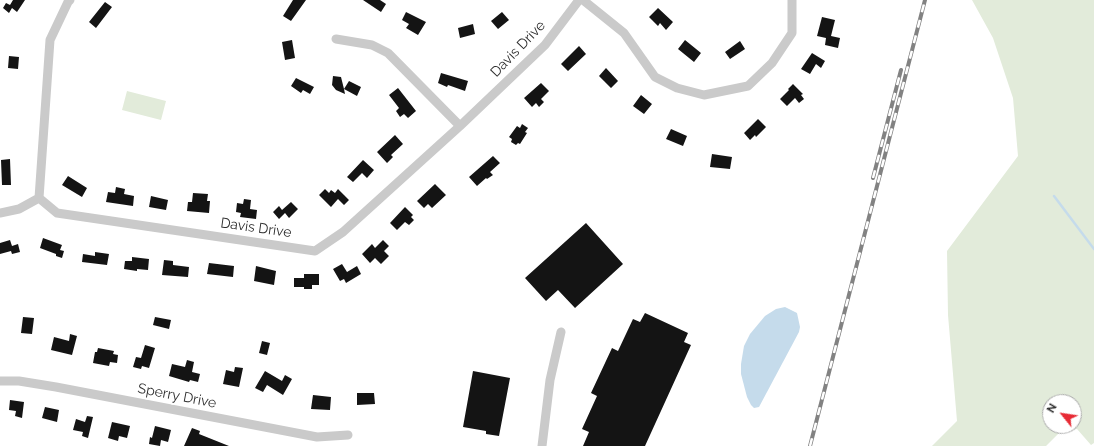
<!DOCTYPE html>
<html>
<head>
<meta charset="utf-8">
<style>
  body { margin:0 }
  #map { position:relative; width:1094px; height:446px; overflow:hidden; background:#fff; font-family:Raleway,sans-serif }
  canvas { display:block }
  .north { position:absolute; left:1042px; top:394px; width:40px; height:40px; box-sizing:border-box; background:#fff; border:1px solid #ababab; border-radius:50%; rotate:300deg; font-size:11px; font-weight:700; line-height:16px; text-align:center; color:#2d2d2d }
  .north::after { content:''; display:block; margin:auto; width:14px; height:18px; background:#e72b35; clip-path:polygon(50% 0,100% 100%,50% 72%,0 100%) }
</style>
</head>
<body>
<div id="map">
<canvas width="1094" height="446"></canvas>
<div class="north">N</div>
</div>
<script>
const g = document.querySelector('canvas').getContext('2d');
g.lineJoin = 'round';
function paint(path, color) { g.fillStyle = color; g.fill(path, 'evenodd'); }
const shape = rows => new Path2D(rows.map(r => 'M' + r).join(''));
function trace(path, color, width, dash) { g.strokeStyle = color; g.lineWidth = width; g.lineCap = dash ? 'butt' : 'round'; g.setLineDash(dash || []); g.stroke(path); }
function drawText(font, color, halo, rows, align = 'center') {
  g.font = font + ' Raleway,sans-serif'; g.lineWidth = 4; g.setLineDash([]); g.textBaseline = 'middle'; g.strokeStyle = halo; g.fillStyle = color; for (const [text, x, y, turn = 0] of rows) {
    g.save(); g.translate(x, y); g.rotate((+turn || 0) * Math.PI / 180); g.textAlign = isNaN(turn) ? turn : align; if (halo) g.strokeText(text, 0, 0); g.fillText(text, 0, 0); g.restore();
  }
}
const green = shape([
  [972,0,1094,0,1094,443,1091,445,1077,429,1059,433,1046,446,932,446,957,421,948,315,947,251,1018,156,1013,98,993,38],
  [1050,402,1074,402,1074,426,1050,426],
  [127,91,166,101,161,120,122,110]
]);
const water = shape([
  [785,307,797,313,800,327,799,332,759,407,754,408,751,405,747,397,741,374,741,364,744,346,750,334,765,316,776,309]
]);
const stream = shape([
  [1054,196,1094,249]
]);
const building = shape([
  [13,0,25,0,17,12,12,8,9,13,3,8,6,3,10,5],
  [293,0,306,0,291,21,283,16],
  [363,0,380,0,386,4,381,12],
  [105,2,112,7,96,28,89,22],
  [658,8,673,22,666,30,660,23,658,26,649,17],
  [406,12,426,22,418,35,406,28,409,24,402,20],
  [502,12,509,20,498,29,491,21],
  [822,17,835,20,831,36,840,38,838,48,825,45,826,38,817,36],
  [473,24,475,34,460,38,458,28],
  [292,40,295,58,285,60,282,42],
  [685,40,701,53,694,62,678,49],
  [740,41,745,49,730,59,725,52],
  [579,46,586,54,568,71,561,64],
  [812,53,825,61,821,68,816,64,810,74,801,69],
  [9,56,19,57,18,69,8,68],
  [606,68,618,81,611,88,599,76],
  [441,73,468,81,465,91,448,85,447,87,438,83],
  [333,76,341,77,344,89,349,81,361,87,357,96,344,89,345,94,336,90,332,85],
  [296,78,314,87,310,94,303,90,301,93,291,86],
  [541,83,549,91,541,99,544,102,539,107,536,103,532,107,524,98],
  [793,84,803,94,801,95,804,99,799,103,795,98,787,106,780,99,789,90,788,89],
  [398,88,416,111,408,118,404,114,400,117,396,111,399,108,389,95],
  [641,95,652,104,644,114,633,106],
  [758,119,766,127,756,137,755,135,750,140,744,133],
  [522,124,528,128,525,132,527,133,520,144,518,143,516,145,511,142,512,139,509,137,517,126,520,128],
  [671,129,687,136,683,146,666,139],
  [395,135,403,144,391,155,393,157,387,163,377,152],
  [712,154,732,157,730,169,710,167],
  [493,156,500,163,490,172,493,175,487,179,486,178,477,186,469,177],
  [10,159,11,185,2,185,1,160],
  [363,160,374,170,367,178,362,173,353,182,347,177],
  [68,176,87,188,82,197,62,185],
  [435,184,446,195,432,208,428,204,424,208,417,201],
  [116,187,125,189,124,194,134,196,133,206,106,202,108,192,115,193],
  [325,189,329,193,331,190,335,193,338,189,349,200,344,205,338,199,331,207,319,195],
  [193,193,208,194,207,201,210,201,209,213,187,211,188,202,192,202],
  [151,196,168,200,166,210,149,207],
  [244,199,251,200,250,209,257,210,256,219,240,217,241,213,236,212,237,203,243,204],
  [291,202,298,209,289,218,285,213,279,219,273,212,279,206,282,210],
  [405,207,413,215,411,217,414,220,409,225,405,222,397,230,390,223],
  [586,223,623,264,575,308,558,290,546,301,525,278],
  [43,238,62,245,60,250,64,251,62,258,56,256,56,254,40,248],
  [10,240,12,246,18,244,20,252,12,254,11,251,0,254,0,243],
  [383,240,389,246,384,251,389,256,381,264,375,258,370,263,362,254,372,244,375,248],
  [95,252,109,254,107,265,82,262,83,254,95,256],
  [132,257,149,259,148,270,137,269,137,271,124,269,125,261,132,261],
  [164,260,173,261,173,265,189,267,188,277,162,275],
  [209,263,234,266,233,277,207,274],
  [342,264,347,272,357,266,361,274,346,283,344,279,340,281,333,269],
  [256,266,276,271,274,285,254,281],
  [304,274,319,274,319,285,312,285,312,289,304,289,304,287,294,287,294,278,304,278],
  [645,313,688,333,684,342,691,345,645,446,583,446,589,432,582,429,597,396,591,393,612,348,618,351,633,319,640,322],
  [23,317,34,318,32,334,21,333],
  [155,317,171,320,169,329,153,325],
  [70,334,77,336,72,355,51,350,54,337,69,341],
  [262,341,270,343,267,355,259,353],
  [145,345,155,348,149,368,142,366,141,369,133,367,136,357,141,358],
  [98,348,114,351,113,354,118,355,117,363,110,362,109,366,93,363,95,352,97,352],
  [187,360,194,362,192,372,200,374,198,382,190,380,189,382,169,376,172,364,185,367],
  [235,367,243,368,239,387,223,384,226,370,234,372],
  [265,371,282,381,285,375,292,379,283,395,267,385,263,392,255,388],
  [473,371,510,378,499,436,486,434,486,431,463,427],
  [357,393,374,393,375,404,357,405],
  [313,395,331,397,330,410,311,409],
  [10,400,24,402,22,418,15,416,16,411,9,410],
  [45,407,59,410,57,422,42,418],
  [87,416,93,417,88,438,82,436,83,432,73,430,76,419,85,422],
  [112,422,130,426,127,438,119,436,118,441,108,438],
  [155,426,171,430,168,442,161,440,160,446,149,444,150,437,152,438],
  [192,428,200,431,199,434,229,446,184,446]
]);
const street = shape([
  [70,0,68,2,50,40,39,198,57,213,315,251,343,232,460,126,545,45,579,0],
  [583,0,624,33,655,77,677,88,704,95,748,86,772,63,792,33,792,0],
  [336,39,372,45,388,53,460,126],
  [0,213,19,209,39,198],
  [0,381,19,381,56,387,317,437,348,435],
  [542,446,550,380,561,332]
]);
const rail = shape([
  [873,178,901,70],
  [810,446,925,0]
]);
const streetNames = [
  ["Davis Drive",518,49,-46],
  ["Davis Drive",256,228,8],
  ["Sperry Drive",177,396,11]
];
paint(green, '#e2ebda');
paint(water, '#c5dbeb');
trace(stream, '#c5dbeb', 2.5);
paint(building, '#141414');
trace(street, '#cacaca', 9);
trace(rail, '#828282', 4);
trace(rail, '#fff', 2.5, [8]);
drawText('14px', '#2d2d2d', '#fff', streetNames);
</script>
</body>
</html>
